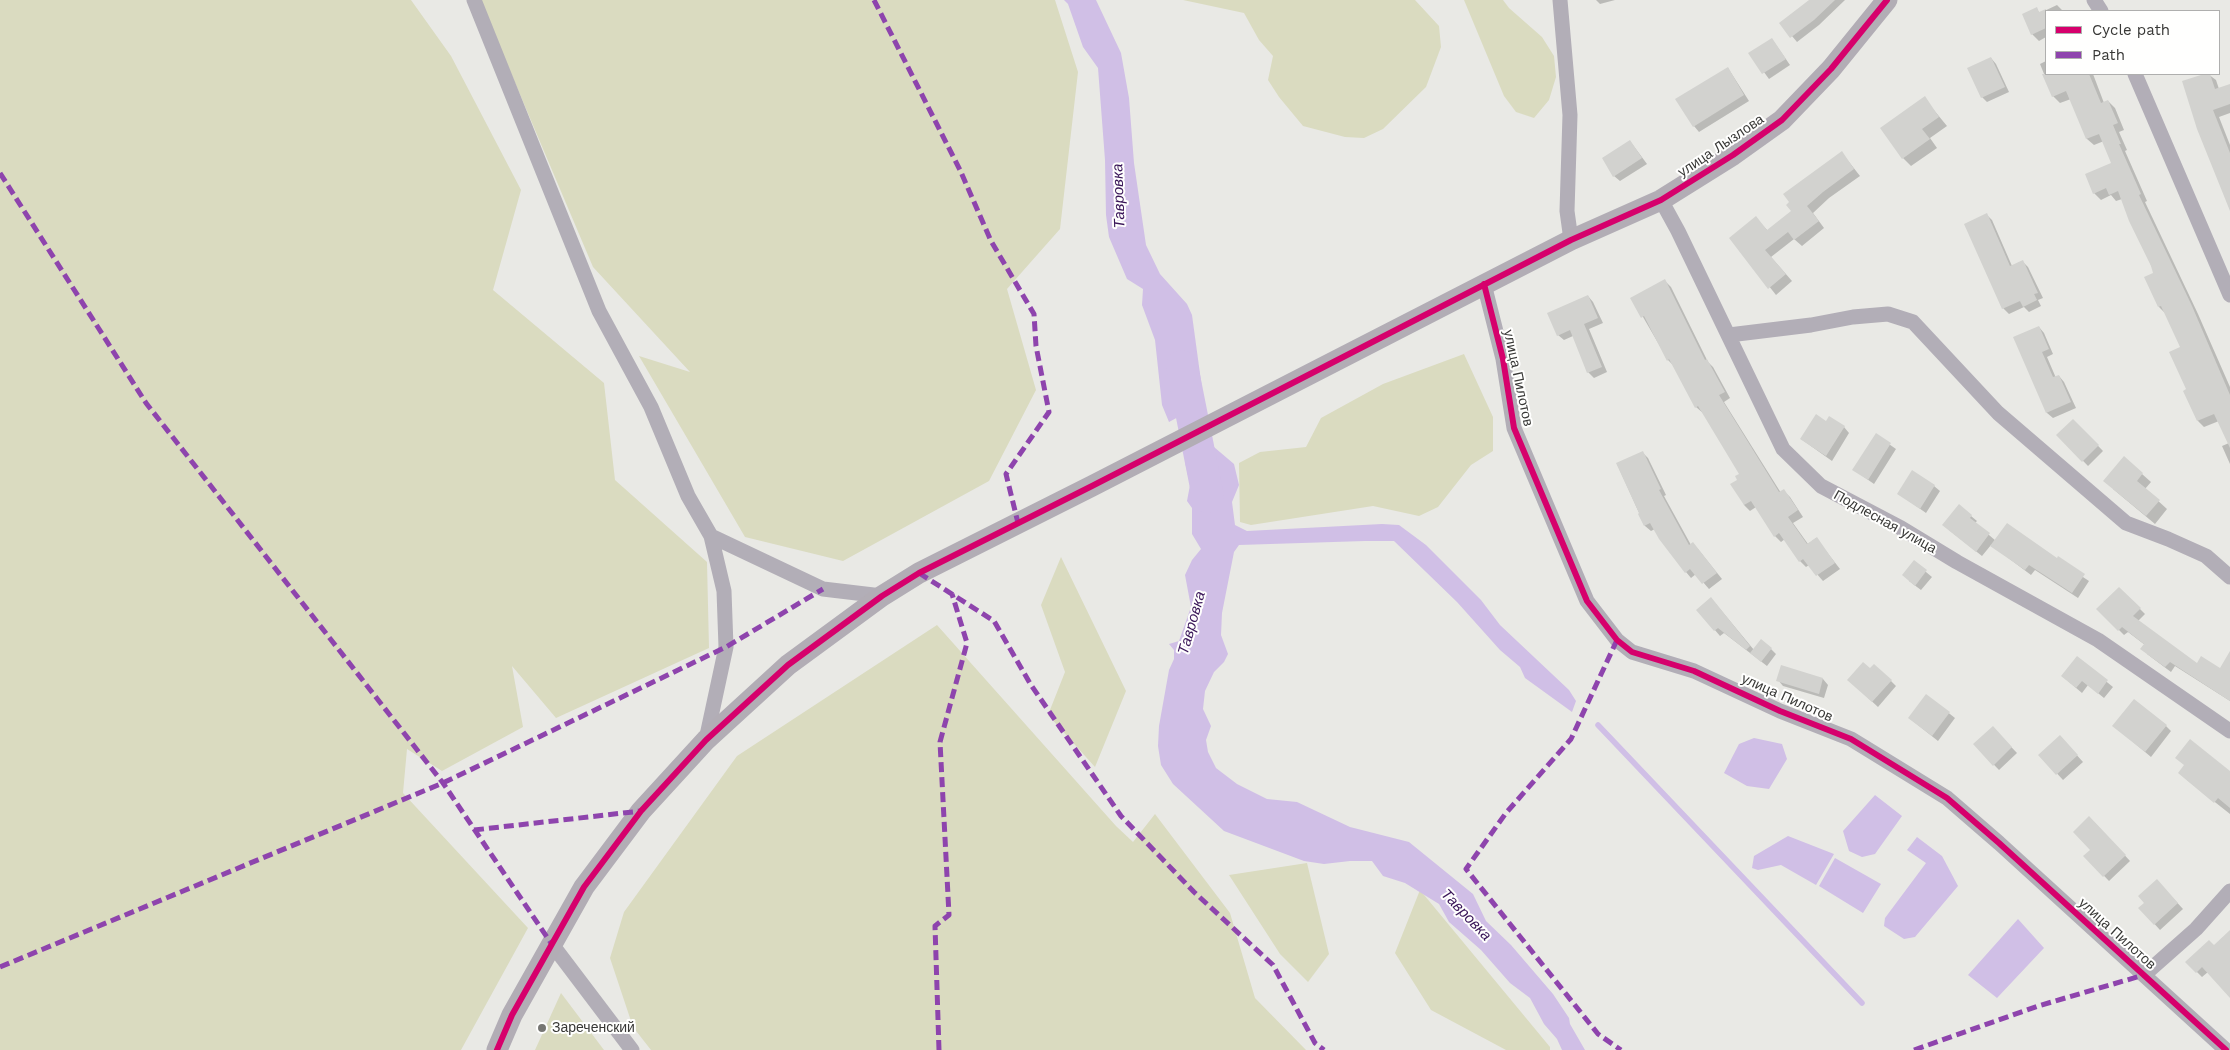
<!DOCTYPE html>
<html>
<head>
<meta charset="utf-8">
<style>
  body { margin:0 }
  #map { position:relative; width:2230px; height:1050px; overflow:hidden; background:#e9e9e5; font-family:"Work Sans",sans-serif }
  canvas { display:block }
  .legend { position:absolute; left:2045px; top:10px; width:175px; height:65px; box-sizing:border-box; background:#fffffe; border:1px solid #afafae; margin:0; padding:6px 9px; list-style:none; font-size:15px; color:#383836 }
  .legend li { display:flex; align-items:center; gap:10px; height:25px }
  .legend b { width:25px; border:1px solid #afafae }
</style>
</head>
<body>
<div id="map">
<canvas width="2230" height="1050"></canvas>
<ul class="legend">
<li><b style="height:6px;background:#d6006c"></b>Cycle path</li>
<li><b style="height:6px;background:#8e44ad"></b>Path</li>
</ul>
</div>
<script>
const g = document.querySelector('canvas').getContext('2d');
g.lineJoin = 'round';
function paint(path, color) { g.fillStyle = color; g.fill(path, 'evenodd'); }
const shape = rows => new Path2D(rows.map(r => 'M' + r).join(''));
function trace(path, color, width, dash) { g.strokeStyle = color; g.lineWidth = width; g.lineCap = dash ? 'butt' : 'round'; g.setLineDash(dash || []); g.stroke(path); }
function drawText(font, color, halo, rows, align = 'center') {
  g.font = font + ' "Work Sans",sans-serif'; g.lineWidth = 4; g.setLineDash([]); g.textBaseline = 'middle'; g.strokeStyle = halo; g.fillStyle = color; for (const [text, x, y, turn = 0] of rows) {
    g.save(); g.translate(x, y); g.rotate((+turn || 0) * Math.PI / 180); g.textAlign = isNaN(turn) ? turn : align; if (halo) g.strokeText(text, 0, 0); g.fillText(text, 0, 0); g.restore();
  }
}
const green = shape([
  [0,0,411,0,451,56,521,190,493,290,604,383,615,480,707,562,709,648,556,718,512,666,523,727,442,771,407,749,403,793,528,928,461,1050,0,1050],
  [480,0,1055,0,1078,72,1060,229,1007,289,1036,390,989,481,843,561,745,537,639,356,690,372,593,267],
  [1183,0,1415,0,1439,26,1441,47,1426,87,1383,129,1364,138,1345,137,1303,126,1279,97,1268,80,1273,56,1259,40,1244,13],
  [1464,0,1503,0,1509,8,1542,37,1554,56,1556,77,1549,100,1534,118,1516,112,1504,96],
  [1464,354,1493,417,1493,451,1471,465,1438,507,1419,516,1373,506,1251,525,1240,522,1239,463,1260,452,1306,447,1321,418,1383,384],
  [1061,557,1126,691,1095,767,1048,715,1065,672,1041,605],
  [937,625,1116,826,1133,842,1155,814,1230,913,1255,998,1306,1050,651,1050,633,1027,610,958,624,912,737,756],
  [1307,863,1329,954,1308,982,1280,954,1229,875],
  [1420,890,1550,1047,1550,1050,1506,1050,1431,1010,1395,953],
  [561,993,604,1050,535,1050]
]);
const water = shape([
  [1064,0,1096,0,1121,53,1129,98,1134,163,1146,245,1160,274,1187,304,1192,315,1204,403,1169,422,1162,405,1155,340,1142,305,1143,289,1127,279,1109,237,1106,215,1105,160,1098,68,1083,47,1068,4],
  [1214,447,1234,464,1239,485,1232,502,1235,525,1247,531,1382,524,1399,525,1426,545,1481,600,1500,625,1569,690,1576,701,1572,712,1525,678,1520,667,1500,650,1457,602,1394,541,1365,541,1239,545,1234,552,1222,613,1221,635,1228,654,1224,662,1214,672,1205,691,1203,709,1211,726,1206,740,1208,752,1216,768,1237,784,1267,799,1297,802,1350,827,1409,842,1473,894,1486,921,1511,945,1553,994,1569,1018,1570,1024,1585,1050,1562,1050,1557,1039,1544,1024,1530,998,1510,983,1481,950,1449,922,1439,904,1405,883,1383,876,1372,861,1350,861,1324,864,1304,861,1224,831,1173,784,1161,765,1158,746,1159,726,1169,670,1174,659,1174,650,1169,644,1179,641,1191,607,1185,575,1192,560,1201,549,1192,534,1192,508,1187,501,1190,485,1185,462],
  [1754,738,1782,744,1787,759,1769,789,1747,786,1724,773,1739,744],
  [1875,795,1902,816,1875,854,1862,857,1849,851,1843,831],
  [1788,836,1834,854,1816,885,1781,865,1758,870,1752,868,1754,856],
  [1917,837,1942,856,1958,886,1915,937,1904,939,1884,926,1885,918,1926,863,1907,850],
  [1835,858,1881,884,1863,913,1819,886],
  [2018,919,2044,948,1997,998,1968,975]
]);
const shadow = shape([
  [1596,0,1615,0,1600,4],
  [1810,0,1845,0,1819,25,1797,42,1781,23],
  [2057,5,2063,11,2046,11,2046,37,2039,41,2032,34,2036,9,2040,13],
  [1772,39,1790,65,1769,79,1750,53],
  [1991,58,1996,64,2009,92,1987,102,1982,97],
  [2046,61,2046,74,2093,74,2104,103,2108,101,2115,108,2124,130,2119,132,2127,150,2125,151,2147,201,2145,202,2198,314,2230,387,2230,464,2222,446,2229,443,2219,421,2204,427,2198,421,2185,391,2188,390,2182,348,2165,313,2159,307,2155,274,2122,199,2116,201,2111,195,2101,200,2094,193,2113,163,2104,141,2094,145,2087,139,2071,99,2060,103,2053,96,2040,64],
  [1728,68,1749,101,1699,132,1694,126],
  [2208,74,2216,80,2219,89,2230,88,2230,113,2219,117,2230,145,2230,209,2198,129,2184,82],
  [1924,98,1947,126,1930,138,1937,148,1911,166,1903,158],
  [1630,141,1647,164,1620,181,1614,176],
  [1842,153,1860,176,1829,198,1813,213,1824,228,1802,246,1794,239,1771,257,1792,281,1776,295,1731,238,1756,218,1768,231,1792,212],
  [1987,215,1992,220,2012,266,2022,261,2028,267,2043,298,2038,300,2041,306,2029,312,2024,307,2009,314,2003,308],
  [1665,281,1671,287,1708,362,1713,367,1730,398,1724,402,1781,493,1784,491,1790,497,1803,517,1793,523,1808,544,1816,538,1840,569,1823,581,1809,565,1806,567,1800,561,1785,539,1781,542,1775,536,1756,507,1750,511,1744,505,1739,480,1740,474,1703,413,1696,407,1674,366,1668,360,1632,298],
  [1588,296,1593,302,1603,323,1589,329,1607,372,1594,378,1588,372,1573,336,1564,340,1558,335],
  [2039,327,2044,333,2053,354,2047,357,2056,378,2059,376,2064,382,2076,408,2053,418,2047,413,2015,337],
  [2073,420,2103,451,2088,466,2058,435],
  [1826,422,1844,427,1849,433,1832,461,1801,439],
  [1876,435,1896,449,1874,484,1854,470],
  [1642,452,1648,458,1666,495,1664,496,1691,545,1698,549,1722,579,1709,589,1696,574,1691,578,1686,572,1655,529,1651,531,1645,526,1617,464],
  [2142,474,2151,482,2145,489,2167,509,2155,524,2113,489],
  [1934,486,1940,491,1926,513,1899,494],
  [1971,516,1977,521,1975,523,1996,541,2057,560,2089,581,2078,598,2035,570,2031,575,1991,545,1982,556,1949,530],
  [1914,562,1932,577,1921,590,1909,581],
  [2119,588,2145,614,2138,621,2197,664,2220,669,2230,660,2230,701,2175,666,2171,672,2147,654,2145,645,2128,632,2124,635,2098,609],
  [1716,604,1754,650,1771,649,1776,654,1767,666,1724,633,1720,636,1698,610],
  [2077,658,2113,687,2104,698,2088,685,2082,693,2062,676],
  [1782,667,1823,679,1828,685,1824,698,1783,686,1778,680],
  [1891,681,1896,686,1878,707,1854,685],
  [1926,695,1955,718,1938,741,1909,718],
  [2114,726,2166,726,2171,731,2151,757],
  [1993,728,2017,753,1999,770,1974,744],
  [2065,742,2083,762,2063,780,2040,755],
  [2185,766,2230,776,2230,814,2187,780],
  [2095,823,2130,861,2109,881,2085,856,2092,850],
  [2162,886,2183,909,2160,930,2140,908],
  [2230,932,2230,997,2208,972,2202,977,2187,962,2214,946]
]);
const stream = shape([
  [1598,725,1862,1003]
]);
const river = shape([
  [1182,366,1208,497]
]);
const building = shape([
  [1809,0,1835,0,1814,20,1790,38,1779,23],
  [2037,7,2039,12,2046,9,2046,28,2031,35,2022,14],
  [1772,38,1786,59,1762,74,1748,53],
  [1991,57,2005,87,1981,98,1967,68],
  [1728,67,1744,95,1693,127,1675,99],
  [2042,74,2089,74,2101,103,2108,100,2118,123,2113,125,2121,144,2119,144,2141,194,2139,195,2192,306,2230,395,2230,448,2214,414,2197,421,2183,391,2186,389,2169,352,2180,347,2161,306,2158,307,2144,277,2153,273,2151,266,2129,221,2118,191,2109,195,2106,188,2093,194,2085,174,2111,163,2099,134,2086,139,2066,91,2052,97],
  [2204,74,2210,74,2215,89,2230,84,2230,104,2213,110,2230,153,2230,211,2197,129,2182,81],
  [1925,96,1939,117,1922,129,1930,139,1902,159,1880,128],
  [1630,140,1642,158,1613,177,1602,158],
  [1842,151,1854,169,1823,192,1807,206,1819,221,1794,240,1788,232,1765,250,1786,274,1768,289,1729,238,1756,216,1767,230,1791,211,1786,205,1789,202,1783,194],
  [1987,213,2010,266,2023,260,2038,293,2034,294,2037,300,2023,307,2020,301,2002,309,1964,224],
  [1665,279,1705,360,1707,359,1725,392,1719,395,1779,492,1784,489,1798,510,1788,517,1807,544,1817,537,1835,563,1816,576,1803,559,1799,562,1779,533,1774,537,1751,501,1744,505,1730,484,1737,480,1735,476,1739,474,1698,406,1695,408,1669,359,1667,361,1644,316,1641,318,1630,298],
  [1588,295,1598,318,1584,324,1602,367,1587,373,1570,330,1557,336,1547,313],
  [2039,326,2049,349,2042,352,2053,377,2059,375,2071,402,2046,413,2013,337],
  [1816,414,1826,421,1829,416,1845,426,1826,456,1800,439],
  [2073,419,2099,445,2082,462,2056,435],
  [1876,433,1891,443,1868,480,1852,470],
  [1643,451,1661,489,1659,490,1689,545,1693,542,1717,573,1702,584,1690,569,1685,573,1659,539,1650,523,1644,526,1638,514,1639,513,1616,463],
  [2124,456,2143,473,2137,481,2160,500,2146,516,2103,481],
  [1912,470,1935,485,1920,509,1897,494],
  [1959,504,1972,515,1970,518,1990,533,1976,552,1942,525],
  [2007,523,2057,558,2058,556,2085,574,2072,593,2029,565,2025,570,1990,546],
  [1914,560,1927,570,1915,586,1902,575],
  [2119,587,2141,608,2133,616,2197,663,2201,656,2220,668,2230,651,2230,701,2170,662,2165,667,2140,649,2144,644,2122,627,2118,631,2096,609],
  [1711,597,1750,646,1746,650,1718,628,1714,631,1696,610],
  [1761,639,1772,648,1761,662,1750,653],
  [2077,656,2108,680,2098,694,2082,681,2076,688,2061,676],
  [1863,662,1870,668,1874,664,1892,680,1872,702,1847,680],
  [1781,665,1823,678,1819,694,1776,681],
  [1926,694,1950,712,1932,736,1908,718],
  [2134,699,2167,725,2145,752,2112,726],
  [1993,726,2012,747,1993,766,1973,744],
  [2060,735,2078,755,2056,775,2038,755],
  [2190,739,2230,771,2230,808,2218,798,2214,803,2178,773,2184,765,2175,758],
  [2089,816,2126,855,2103,877,2083,856,2090,850,2073,832],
  [2157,879,2178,903,2154,925,2138,908,2144,903,2138,896],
  [2230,930,2230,998,2202,967,2196,973,2185,962,2209,940,2214,945]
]);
const street = shape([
  [474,0,599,311,651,407,688,496,711,536,724,591,726,647,706,740],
  [1560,0,1570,115,1567,211,1571,240],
  [2094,0,2101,11],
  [2135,74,2230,295],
  [1661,200,1678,231,1783,449,1821,486,1901,528,1957,562,2098,640,2230,731],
  [1484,284,1503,359,1514,428,1587,601,1617,640,1632,652,1694,671,1780,711,1851,739,1947,798,1999,843,2226,1050],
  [1729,335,1811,325,1853,317,1888,314,1913,322,1998,413,2126,523,2168,539,2206,556,2230,577],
  [711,536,823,589,882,596],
  [551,943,632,1050],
  [2144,975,2196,929,2230,891]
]);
const secondary = shape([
  [497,1050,512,1015,584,887,641,811,706,740,788,665,882,596,919,573,1092,486,1571,240,1661,200,1733,155,1782,120,1831,69,1887,0]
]);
const quiet = shape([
  [874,0,960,170,991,241,1034,314,1036,346,1049,412,1006,474,1018,523],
  [0,173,146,403,443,783,551,943],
  [919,573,994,621,1031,685,1121,816,1194,892,1273,965,1315,1043,1324,1050],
  [1617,640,1571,739,1506,813,1466,869,1598,1034,1621,1050],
  [474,830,641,811],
  [0,967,443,783,726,647,823,589],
  [939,1050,935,926,949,915,940,742,967,643,952,594],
  [1914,1050,2038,1006,2144,975]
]);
const cycleway = shape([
  [1484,284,1503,359,1514,428,1587,601,1617,640,1632,652,1694,671,1780,711,1851,739,1947,798,1999,843,2226,1050],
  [497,1050,512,1015,584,887,641,811,706,740,788,665,882,596,919,573,1092,486,1571,240,1661,200,1733,155,1782,120,1831,69,1887,0]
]);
const markers = [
  [542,1028,5,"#767673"]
];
const streetNames = [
  ["улица Лызлова",1721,146,-34],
  ["улица Пилотов",1518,378,78],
  ["Подлесная улица",1885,522,29],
  ["улица Пилотов",1787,698,24],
  ["улица Пилотов",2117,934,42]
];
const poiNames = [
  ["Зареченский",552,1028]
];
const waterNames = [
  ["Тавровка",1119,196,-92],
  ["Тавровка",1192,623,-74],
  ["Тавровка",1466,915,46]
];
paint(green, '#dadbc0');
paint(water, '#d0bfe6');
paint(shadow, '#0003');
trace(stream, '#d0bfe6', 5.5);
trace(river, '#d0bfe6', 32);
paint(building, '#d2d2cf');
trace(street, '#b2aeb7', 15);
trace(secondary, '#b2adb5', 21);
trace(quiet, '#8e44ad', 5, [10, 5]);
trace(cycleway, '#d6006c', 6);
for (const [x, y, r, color] of markers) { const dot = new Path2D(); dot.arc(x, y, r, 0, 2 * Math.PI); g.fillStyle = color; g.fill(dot); trace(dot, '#fffffe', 2); }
drawText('14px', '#383836', '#fffffe', streetNames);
drawText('14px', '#383836', '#fffffe', poiNames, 'left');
drawText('italic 15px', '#391558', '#fffffe', waterNames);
</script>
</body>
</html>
